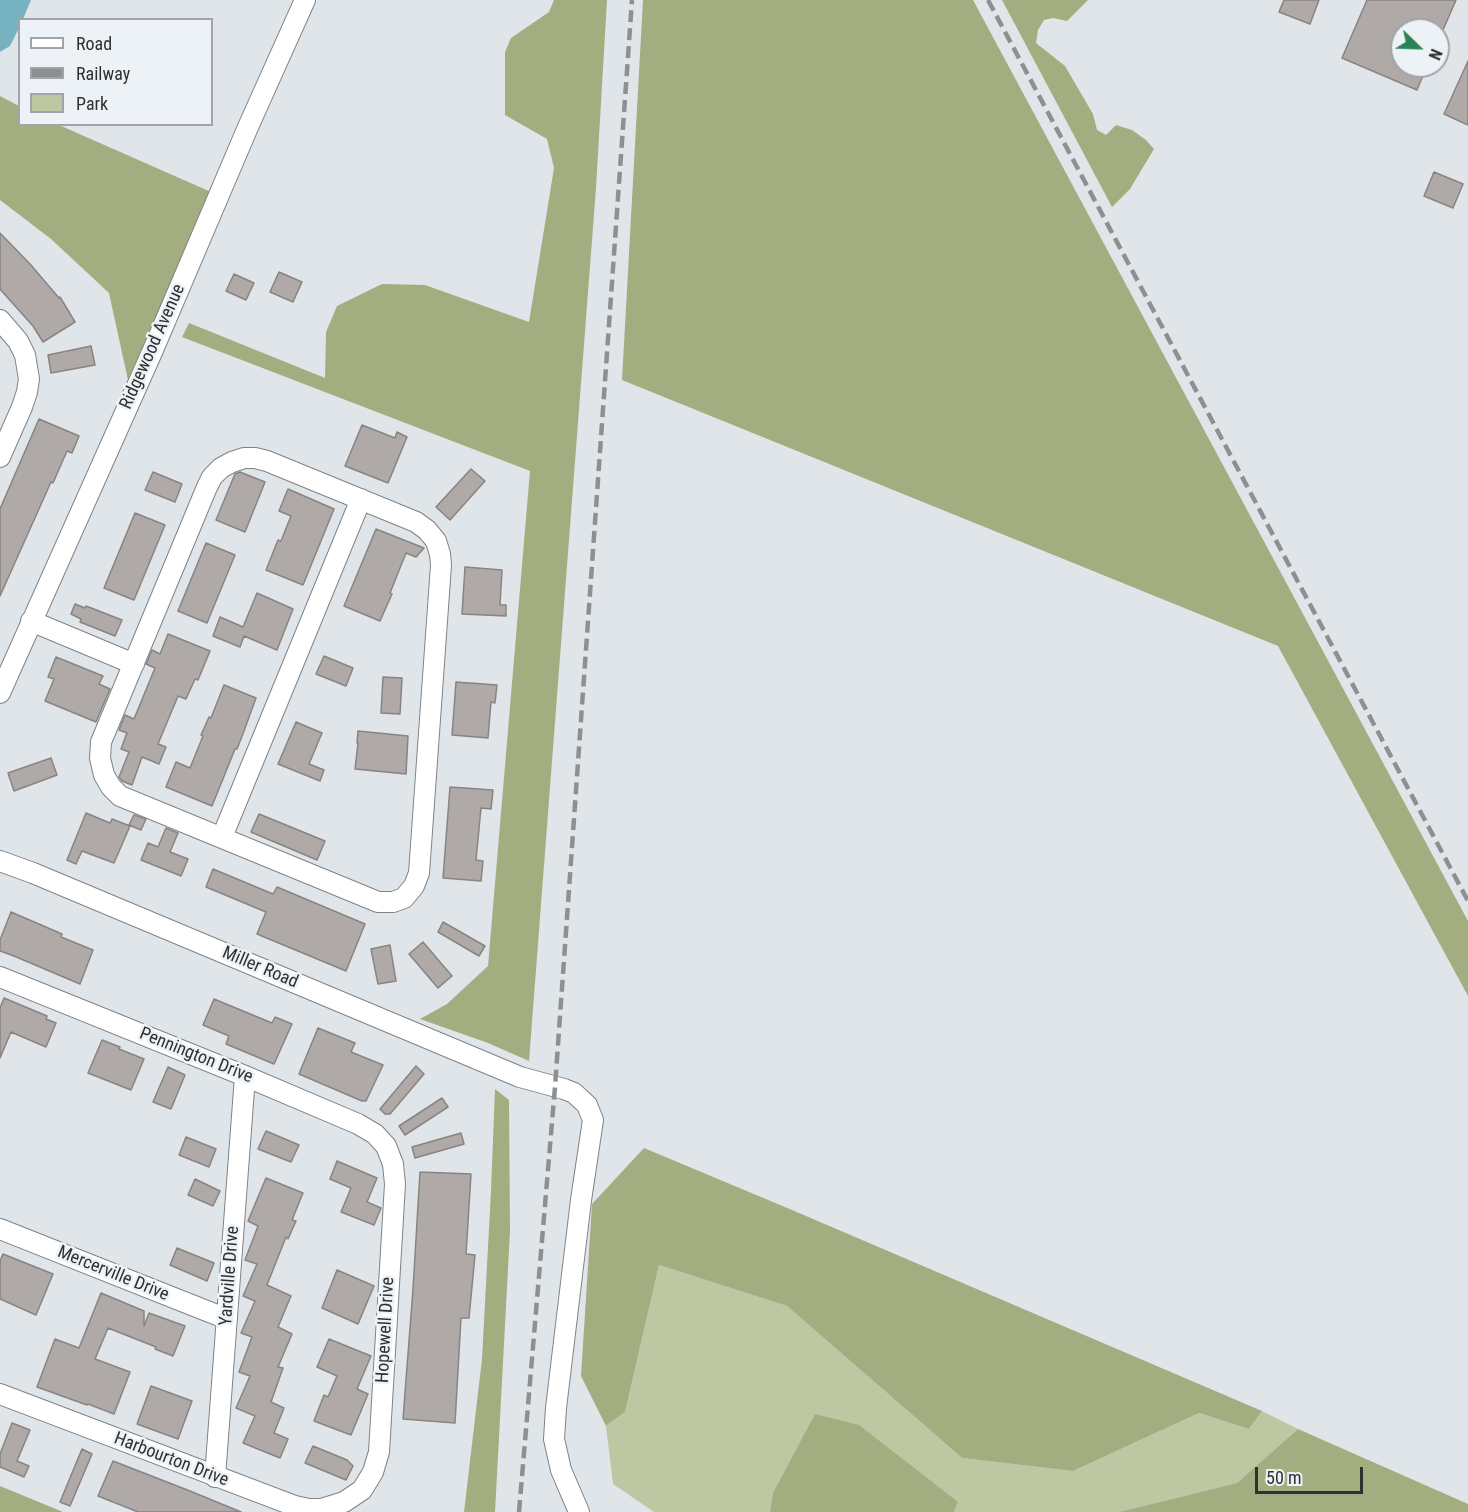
<!DOCTYPE html>
<html>
<head>
<meta charset="utf-8">
<style>
  body { margin:0 }
  #map { position:relative; width:1468px; height:1512px; overflow:hidden; background:#e0e5e9; font-family:"Roboto Condensed",sans-serif }
  canvas { display:block }
  .legend { position:absolute; left:18px; top:18px; width:195px; height:108px; box-sizing:border-box; background:#edf2f6; border:2px solid #a1a4a8; margin:0; padding:8px 10px; list-style:none; font-size:18px; color:#2e3032 }
  .legend li { display:flex; align-items:center; gap:12px; height:30px }
  .legend b { width:30px; border:2px solid #a1a4a8 }
  .north { position:absolute; left:1390px; top:18px; width:60px; height:60px; box-sizing:border-box; background:#edf2f6; border:2px solid #a1a4a8; border-radius:50%; rotate:113deg; font-size:16px; font-weight:700; line-height:24px; text-align:center; color:#2e3032 }
  .north::after { content:''; display:block; margin:auto; width:21px; height:27px; background:#2c8255; clip-path:polygon(50% 0,100% 100%,50% 72%,0 100%) }
  .scale { position:absolute; left:1255px; top:1467px; width:108px; height:27px; box-sizing:border-box; border:3px solid #2e3032; border-top:0; padding-left:8px; font-size:18px; line-height:21px; white-space:nowrap; color:#2e3032; -webkit-text-stroke:4px #edf2f6; paint-order:stroke }
</style>
</head>
<body>
<div id="map">
<canvas width="1468" height="1512"></canvas>
<ul class="legend">
<li><b style="height:8px;background:#fff"></b>Road</li>
<li><b style="height:8px;background:#8c9093"></b>Railway</li>
<li><b style="height:16px;background:#bfc7a2"></b>Park</li>
</ul>
<div class="north">N</div>
<div class="scale">50 m</div>
</div>
<script>
const g = document.querySelector('canvas').getContext('2d');
g.lineJoin = 'round';
function paint(path, color) { g.fillStyle = color; g.fill(path, 'evenodd'); }
const shape = rows => new Path2D(rows.map(r => 'M' + r).join(''));
function trace(path, color, width, dash) { g.strokeStyle = color; g.lineWidth = width; g.lineCap = dash ? 'butt' : 'round'; g.setLineDash(dash || []); g.stroke(path); }
function drawText(font, color, halo, rows, align = 'center') {
  g.font = font + ' "Roboto Condensed",sans-serif'; g.lineWidth = 5; g.setLineDash([]); g.textBaseline = 'middle'; g.strokeStyle = halo; g.fillStyle = color; for (const [text, x, y, turn = 0] of rows) {
    g.save(); g.translate(x, y); g.rotate((+turn || 0) * Math.PI / 180); g.textAlign = isNaN(turn) ? turn : align; if (halo) g.strokeText(text, 0, 0); g.fillText(text, 0, 0); g.restore();
  }
}
const green = shape([
  [659,1265,787,1306,962,1458,1073,1471,1199,1413,1249,1429,1262,1411,1298,1429,1237,1483,1119,1512,954,1512,958,1502,773,1493,770,1512,654,1512,613,1484,606,1426,625,1412]
]);
const forest = shape([
  [554,0,607,0,596,188,529,1061,488,1043,420,1019,447,1004,488,966,530,471,182,337,189,323,325,378,326,332,337,306,382,284,425,285,529,322,554,168,547,139,505,115,505,52,511,38,549,12],
  [643,0,973,0,1468,921,1468,996,1278,646,622,380],
  [1002,0,1088,0,1067,21,1053,18,1044,20,1038,30,1036,43,1065,66,1093,114,1097,130,1106,135,1116,125,1132,130,1146,140,1154,149,1130,189,1112,207],
  [0,96,19,106,20,124,59,125,211,192,128,380,109,293,51,239,0,200],
  [495,1089,509,1100,510,1231,495,1512,464,1512,482,1359,491,1191],
  [644,1148,792,1210,1262,1411,1249,1429,1199,1413,1073,1471,962,1458,787,1306,659,1265,625,1412,606,1426,581,1376,592,1204],
  [815,1414,859,1425,958,1502,954,1512,770,1512,773,1493],
  [1298,1429,1468,1504,1468,1512,1119,1512,1237,1483],
  [0,1486,63,1512,0,1512]
]);
const water = shape([
  [0,0,31,0,23,19,20,20,19,28,10,46,0,52]
]);
const building = shape([
  [1284,0,1319,0,1310,24,1279,12,1284,0],
  [1367,0,1456,0,1443,30,1402,30,1402,66,1427,66,1417,90,1342,58,1367,0],
  [1468,61,1468,125,1444,114,1468,61],
  [1434,172,1463,184,1453,208,1424,196,1434,172],
  [0,233,30,264,59,298,60,297,75,322,43,342,33,326,0,289,0,233],
  [279,272,302,282,293,302,270,292,279,272],
  [234,274,254,283,246,300,226,291,234,274],
  [91,346,95,365,51,373,48,355,91,346],
  [39,419,79,436,72,453,67,451,53,483,51,482,0,596,0,509,39,419],
  [362,425,395,438,397,432,407,437,388,483,345,466,362,425],
  [471,469,485,481,450,520,436,507,471,469],
  [153,472,182,484,175,502,145,490,153,472],
  [240,472,265,482,245,532,216,520,235,474,240,472],
  [288,489,334,509,303,585,266,570,278,540,281,541,291,516,279,511,288,489],
  [135,513,165,525,134,600,104,588,135,513],
  [376,529,424,548,416,557,406,553,390,593,392,594,380,621,344,606,376,529],
  [206,543,235,555,207,623,178,611,206,543],
  [465,567,502,570,500,605,506,605,506,616,462,614,465,567],
  [257,593,293,609,277,650,244,636,240,647,213,636,220,617,243,627,257,593],
  [75,604,85,608,86,606,122,620,115,636,80,622,81,619,71,614,75,604],
  [168,634,210,651,198,680,195,679,186,699,178,696,158,744,166,747,159,764,142,757,132,785,122,781,119,777,129,752,121,749,127,733,119,730,125,715,134,719,155,668,146,664,152,650,160,654,168,634],
  [324,656,353,668,346,686,316,674,324,656],
  [56,657,103,676,99,684,110,689,96,722,45,701,54,679,48,677,56,657],
  [383,677,402,678,400,714,381,713,383,677],
  [456,682,497,685,495,703,491,702,488,738,452,735,456,682],
  [224,685,256,698,244,731,237,749,235,749,212,806,166,787,176,762,190,768,203,736,201,735,209,717,211,718,224,685],
  [296,722,322,733,309,764,324,770,320,781,278,764,296,722],
  [358,731,408,736,406,774,355,769,358,743,357,743,358,731],
  [51,758,57,775,14,791,8,773,51,758],
  [450,787,493,790,491,809,481,808,476,860,483,861,481,881,443,878,450,787],
  [86,813,110,823,112,819,130,826,114,863,82,851,76,864,67,860,86,813],
  [259,814,325,841,317,860,251,832,259,814],
  [134,815,146,819,141,830,129,825,134,815],
  [166,828,178,833,170,852,188,859,181,876,141,860,148,843,158,847,166,828],
  [213,869,273,894,277,887,365,924,346,971,257,934,266,912,206,887,213,869],
  [11,912,62,934,61,937,93,950,80,984,14,956,0,951,0,940,11,912],
  [443,922,485,946,479,956,438,932,443,922],
  [423,942,452,976,438,988,409,954,423,942],
  [390,945,396,981,378,984,371,949,390,945],
  [4,998,47,1016,46,1019,56,1023,46,1047,11,1032,0,1058,0,1008,4,998],
  [214,999,272,1023,275,1017,292,1024,274,1064,226,1044,229,1036,203,1025,214,999],
  [318,1028,355,1043,351,1052,383,1065,366,1101,362,1101,299,1074,318,1028],
  [102,1040,120,1047,119,1049,144,1059,131,1090,88,1073,102,1040],
  [416,1066,424,1074,390,1114,385,1114,380,1109,416,1066],
  [168,1067,185,1075,171,1109,153,1102,168,1067],
  [442,1098,448,1107,405,1135,399,1126,442,1098],
  [266,1131,299,1145,291,1162,258,1149,266,1131],
  [461,1133,464,1144,415,1158,412,1147,461,1133],
  [186,1137,216,1149,209,1167,179,1155,186,1137],
  [337,1161,377,1178,367,1202,381,1208,374,1225,341,1212,351,1188,330,1179,337,1161],
  [420,1172,471,1174,466,1254,475,1255,469,1318,461,1318,455,1423,403,1419,413,1289,420,1172],
  [266,1178,303,1193,292,1220,296,1221,288,1239,286,1237,267,1285,291,1296,278,1327,292,1334,278,1367,283,1368,271,1402,284,1408,274,1433,288,1439,280,1458,243,1443,255,1416,236,1408,250,1376,239,1372,252,1337,241,1333,255,1301,243,1296,257,1264,245,1260,258,1226,248,1221,266,1178],
  [195,1179,220,1191,213,1206,188,1195,195,1179],
  [177,1248,214,1263,207,1281,170,1265,177,1248],
  [3,1254,53,1274,36,1315,0,1299,0,1261,3,1254],
  [337,1270,374,1286,358,1324,322,1308,337,1270],
  [101,1293,144,1311,144,1326,149,1313,185,1326,173,1356,155,1349,156,1347,108,1328,95,1359,130,1372,114,1414,88,1404,87,1405,37,1387,55,1339,79,1348,101,1293],
  [329,1339,371,1356,357,1389,368,1394,351,1435,314,1421,324,1395,328,1397,337,1376,317,1367,329,1339],
  [151,1386,192,1401,178,1439,137,1424,151,1386],
  [12,1423,30,1430,17,1461,29,1466,24,1477,0,1467,0,1454,12,1423],
  [313,1446,347,1460,353,1466,346,1480,305,1463,313,1446],
  [82,1449,92,1454,70,1506,60,1502,82,1449],
  [113,1461,190,1491,241,1512,138,1512,98,1496,113,1461]
]);
const minor = shape([
  [0,320,18,341,25,355,29,379,27,392,22,407,0,457],
  [244,458,255,458,267,461,416,522,427,530,436,541,440,554,441,565,419,873,414,886,404,898,393,902,378,902,120,796,111,787,104,775,100,758,101,742,207,487,212,477,221,468,232,462,244,458],
  [31,621,134,664],
  [0,693,153,350,248,127,305,0],
  [222,837,361,499],
  [0,861,33,873,520,1077,564,1089,574,1093,587,1105,593,1120,581,1200,556,1408,554,1439,561,1470,579,1512],
  [0,977,245,1076,358,1124,375,1134,386,1146,393,1164,395,1184,379,1452,373,1472,362,1490,344,1502,321,1509,309,1509,295,1506,0,1394],
  [0,1229,227,1319],
  [215,1477,245,1076]
]);
const rail = shape([
  [988,0,1468,901],
  [519,1512,555,1087,632,0]
]);
const streetNames = [
  ["Ridgewood Avenue",153,347,-66],
  ["Miller Road",260,968,23],
  ["Pennington Drive",196,1056,22],
  ["Mercerville Drive",113,1274,22],
  ["Yardville Drive",230,1276,-86],
  ["Hopewell Drive",386,1330,-87],
  ["Harbourton Drive",171,1460,21]
];
paint(green, '#bfc7a2');
paint(forest, '#a3ad7f');
paint(water, '#76b2bf');
paint(building, '#afa9a7');
trace(building, '#898381', 1.5);
trace(minor, '#7f8386', 22);
trace(minor, '#fff', 20);
trace(rail, '#8c9093', 4.5, [12, 6]);
drawText('18px', '#2e3032', '#edf2f6', streetNames);
</script>
</body>
</html>
